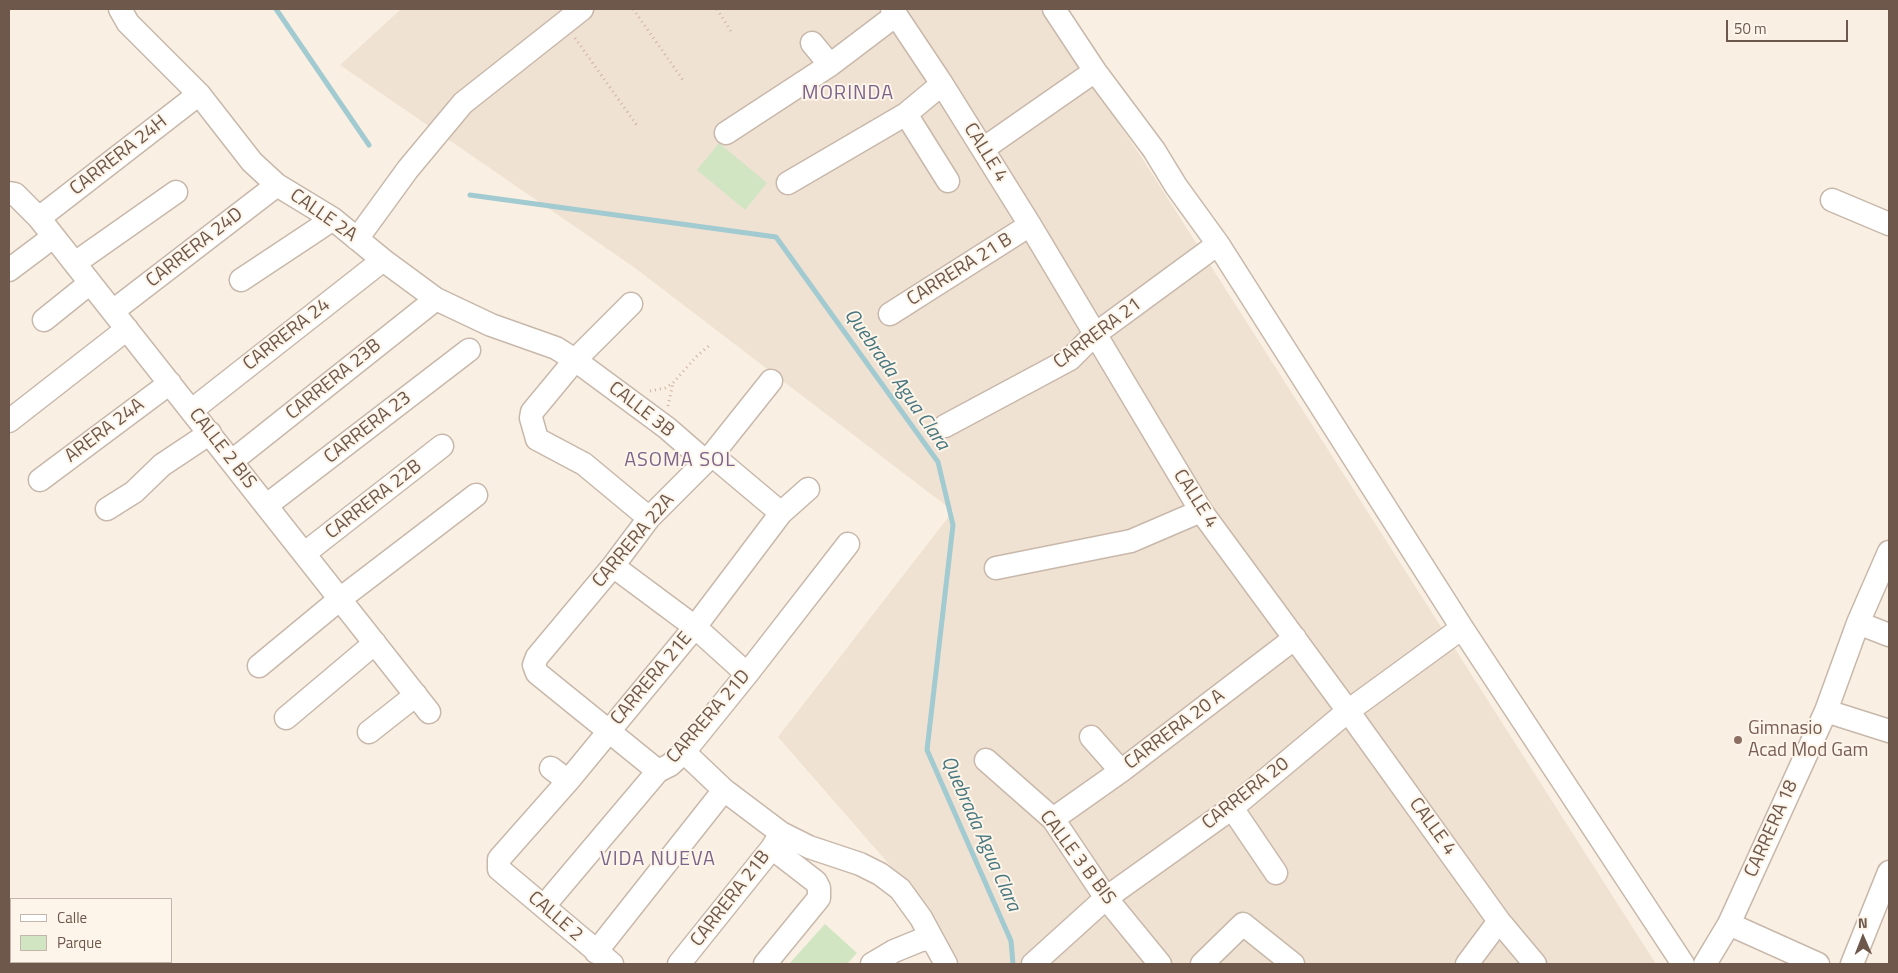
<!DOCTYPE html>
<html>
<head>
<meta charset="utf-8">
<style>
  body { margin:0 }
  #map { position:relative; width:1898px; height:973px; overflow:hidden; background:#f9f0e3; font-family:"Titillium Web",sans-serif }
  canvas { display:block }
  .frame { position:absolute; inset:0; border:10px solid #6e584c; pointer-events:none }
  .legend { position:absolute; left:10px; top:898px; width:162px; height:65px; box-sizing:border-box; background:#fdf5e9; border:1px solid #c4b6aa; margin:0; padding:6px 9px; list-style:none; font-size:15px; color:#6e584c }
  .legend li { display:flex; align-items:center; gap:10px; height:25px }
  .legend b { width:25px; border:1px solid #c4b6aa }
  .north { position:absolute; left:1838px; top:913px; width:50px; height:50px; -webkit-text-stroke:4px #fdf5e9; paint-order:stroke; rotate:359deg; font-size:14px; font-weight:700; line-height:20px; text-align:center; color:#6e584c }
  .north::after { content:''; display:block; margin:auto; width:18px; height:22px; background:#6e584c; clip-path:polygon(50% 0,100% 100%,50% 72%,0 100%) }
  .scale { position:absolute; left:1726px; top:20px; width:122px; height:22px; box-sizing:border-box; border:2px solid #6e584c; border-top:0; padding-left:6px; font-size:15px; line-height:18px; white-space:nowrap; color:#6e584c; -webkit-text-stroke:4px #fdf5e9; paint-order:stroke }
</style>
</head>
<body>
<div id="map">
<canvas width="1898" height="973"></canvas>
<div class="frame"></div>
<ul class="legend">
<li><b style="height:6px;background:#fff"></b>Calle</li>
<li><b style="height:14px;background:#d1e5c3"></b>Parque</li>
</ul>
<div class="north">N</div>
<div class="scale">50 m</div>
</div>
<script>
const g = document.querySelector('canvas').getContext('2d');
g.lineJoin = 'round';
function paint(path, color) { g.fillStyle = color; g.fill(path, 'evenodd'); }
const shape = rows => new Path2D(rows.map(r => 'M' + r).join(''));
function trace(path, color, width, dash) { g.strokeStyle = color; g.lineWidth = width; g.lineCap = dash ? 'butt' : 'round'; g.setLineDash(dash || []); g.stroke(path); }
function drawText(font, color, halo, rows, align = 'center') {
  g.font = font + ' "Titillium Web",sans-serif'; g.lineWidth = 4; g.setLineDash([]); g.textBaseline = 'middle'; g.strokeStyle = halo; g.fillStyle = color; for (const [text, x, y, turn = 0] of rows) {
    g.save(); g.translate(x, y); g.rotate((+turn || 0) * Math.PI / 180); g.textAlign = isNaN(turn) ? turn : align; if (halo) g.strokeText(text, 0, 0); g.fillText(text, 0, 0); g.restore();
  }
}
const residential = shape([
  [401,9,1041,9,1142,158,1656,964,960,964,935,917,778,737,953,511,635,268,340,65]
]);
const green = shape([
  [719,143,767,183,745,210,697,170],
  [825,924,857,953,847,964,789,964]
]);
const stream = shape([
  [276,9,369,145],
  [470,195,776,237,938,462,953,525,927,750,1011,941,1013,964]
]);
const path = shape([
  [633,9,683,80],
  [717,9,732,33],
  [575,38,638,127],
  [650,391,665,388,673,383,697,356,711,344],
  [668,406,673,383]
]);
const minor = shape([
  [120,9,128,23,199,94,252,162,277,185,333,219,383,260,436,299,491,325,556,348,575,360,667,428,705,461],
  [892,9,942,84,1030,225,1201,511,1348,711,1499,921,1535,964],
  [1054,9,1095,71,1154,150,1176,186,1218,244,1462,628,1683,964],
  [812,43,830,65],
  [906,114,948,181],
  [726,133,830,65,896,15],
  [983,149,1095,71],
  [788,183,906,114,942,84],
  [9,193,15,194,39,218,429,712],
  [1832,200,1889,224],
  [39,218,199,94],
  [357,239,408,169,463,103,582,9],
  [75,263,176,192],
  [9,270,53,237],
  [241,280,333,219],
  [631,304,575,360,532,412,531,418,537,439,584,464,649,518],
  [113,311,277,185],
  [890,314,1030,225],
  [44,320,90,283],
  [192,410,383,260],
  [9,421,127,329],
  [945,426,1070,359,1094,335,1218,244],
  [712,455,781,513],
  [232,461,436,299],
  [40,480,170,383],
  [267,505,469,350],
  [107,509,134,492,162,465,210,433],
  [305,553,442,446],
  [613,566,695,627,747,674],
  [996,568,1131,541,1201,511],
  [1858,623,1889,635],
  [259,666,340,599,476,495],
  [1826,711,1889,731],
  [286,718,375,643],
  [369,732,416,695],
  [1091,737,1121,771],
  [684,752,724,790,781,833,809,847,860,864,880,874,900,889,921,918,946,964],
  [986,760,1053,819,1106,898,1160,964],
  [551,768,568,781],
  [658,771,537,673,534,665,537,657,613,566,649,518,712,455,771,381],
  [1232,808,1276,873],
  [1053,819,1121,771,1295,638],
  [544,906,658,771,670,765,684,752,747,674,848,544],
  [1729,924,1818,964],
  [596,952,724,790],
  [612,964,499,869,499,859,568,781,695,627,781,513,808,489],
  [679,964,772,848,781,833],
  [765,964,819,898,819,888,816,882,772,848],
  [872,964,894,951,921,940,932,939],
  [1033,964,1106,898,1232,808,1348,711,1462,628],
  [1202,964,1243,924,1293,964],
  [1467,964,1499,921],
  [1705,964,1729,924,1826,711,1858,623,1889,552],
  [1852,964,1889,872]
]);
const markers = [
  [1738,740,5,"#8d6e63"]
];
const streetNames = [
  ["CALLE 4",985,153,58],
  ["CARRERA 24H",119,156,-38],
  ["CALLE 2A",323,216,35],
  ["CARRERA 24D",195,248,-38],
  ["CARRERA 21 B",960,270,-32],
  ["CARRERA 21",1098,334,-37],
  ["CARRERA 24",287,335,-38],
  ["CARRERA 23B",334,380,-39],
  ["CALLE 3B",641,410,38],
  ["CARRERA 23",368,428,-38],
  ["ARERA 24A",105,431,-37],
  ["CALLE 2 BIS",222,449,52],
  ["CALLE 4",1195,499,57],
  ["CARRERA 22B",374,500,-38],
  ["CARRERA 22A",634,541,-50],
  ["CARRERA 21E",652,679,-50],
  ["CARRERA 21D",709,717,-49],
  ["CARRERA 20 A",1175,730,-37],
  ["CARRERA 20",1246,794,-38],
  ["CALLE 4",1432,827,54],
  ["CARRERA 18",1772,829,-66],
  ["CALLE 3 B BIS",1077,858,53],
  ["CARRERA 21B",731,899,-52],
  ["CALLE 2",555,917,41]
];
const educationNames = [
  ["Gimnasio",1748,729],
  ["Acad Mod Gam",1748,751]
];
const neighbourhoodNames = [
  ["MORINDA",848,94],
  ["ASOMA SOL",680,461],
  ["VIDA NUEVA",658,860]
];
const waterNames = [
  ["Quebrada Agua Clara",896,380,55],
  ["Quebrada Agua Clara",980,834,66]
];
paint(residential, '#f0e2d2');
paint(green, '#d1e5c3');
trace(stream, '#a1cad1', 5);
trace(minor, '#c8b8ab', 25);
trace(path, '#d0b3a1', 3, [1, 4]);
trace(minor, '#fff', 22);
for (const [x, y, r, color] of markers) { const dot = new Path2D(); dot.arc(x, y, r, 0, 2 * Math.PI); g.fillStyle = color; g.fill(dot); trace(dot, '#fdf5e9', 2); }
drawText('19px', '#6e584c', '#fdf5e9', streetNames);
drawText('19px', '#785e54', '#fdf5e9', educationNames, 'left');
g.letterSpacing = '1px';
drawText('20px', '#7d648b', '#fdf5e9', neighbourhoodNames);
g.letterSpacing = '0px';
drawText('italic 20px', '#487780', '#fdf5e9', waterNames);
</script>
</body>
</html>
